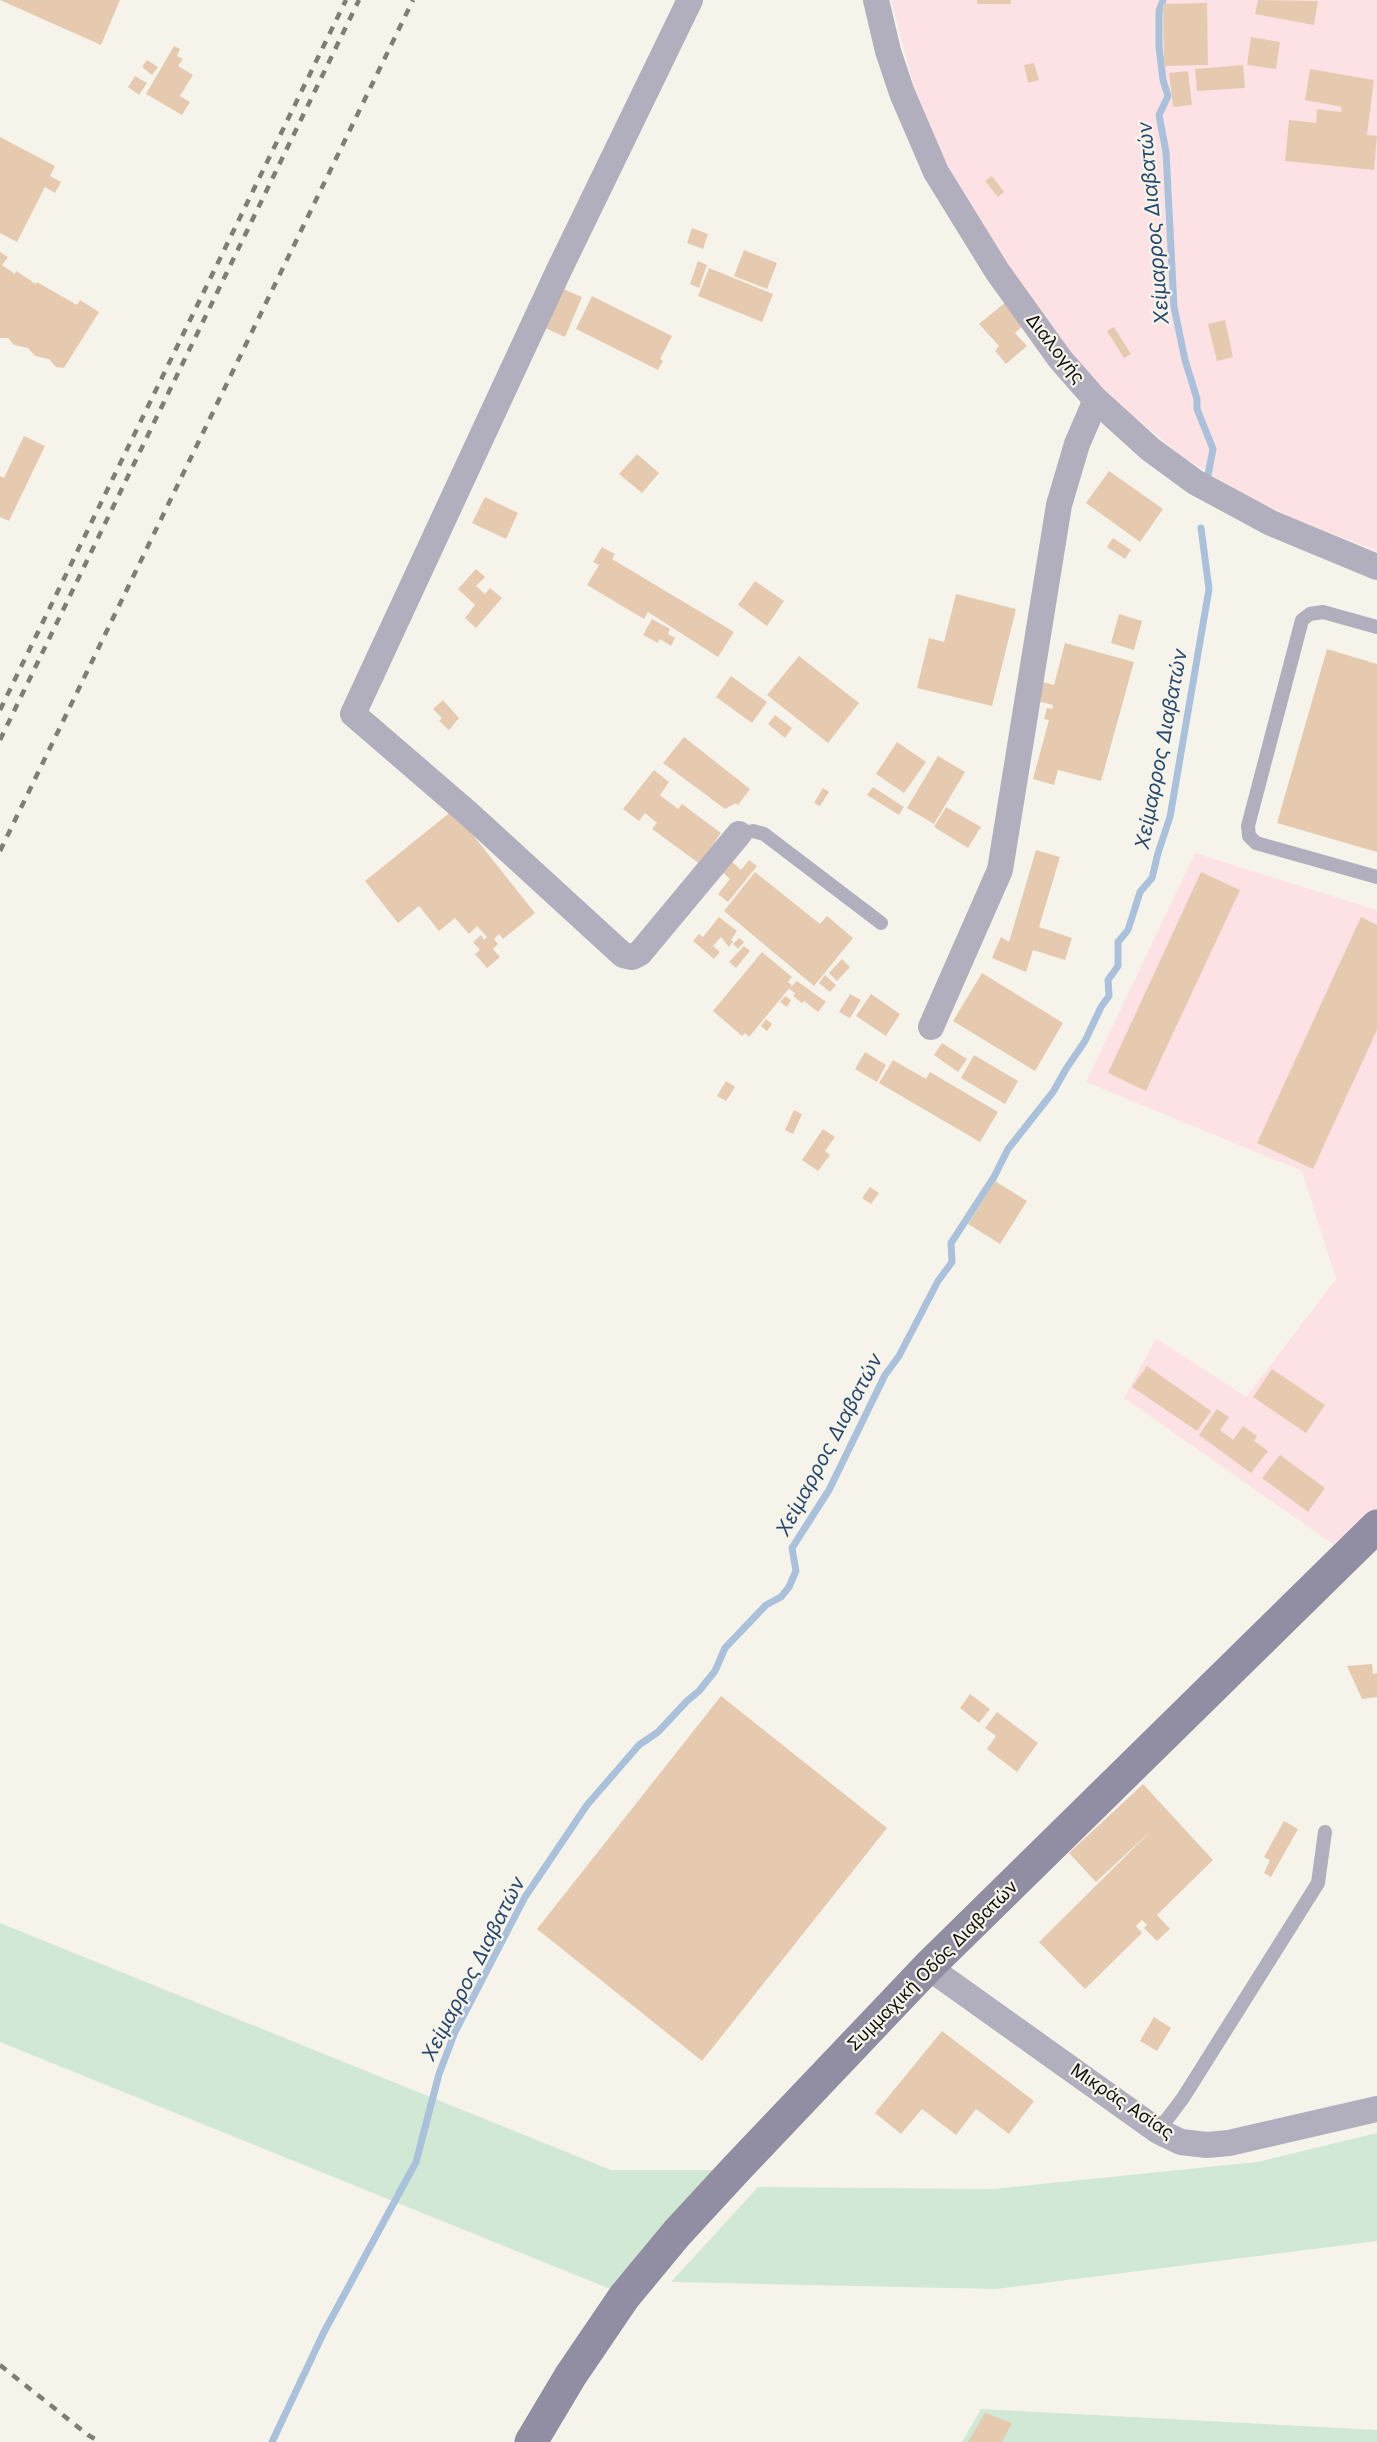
<!DOCTYPE html>
<html>
<head>
<meta charset="utf-8">
<style>
  body { margin:0 }
  canvas { display:block; background:#f6f4ea }
</style>
</head>
<body>
<canvas width="1377" height="2442"></canvas>
<script>
const g = document.querySelector('canvas').getContext('2d');
g.lineJoin = 'round';
function paint(path, color) { g.fillStyle = color; g.fill(path, 'evenodd'); }
const shape = rows => new Path2D(rows.map(r => 'M' + r).join(''));
function trace(path, color, width, dash) { g.strokeStyle = color; g.lineWidth = width; g.lineCap = dash ? 'butt' : 'round'; g.setLineDash(dash || []); g.stroke(path); }
function drawText(font, color, halo, rows, align = 'center') {
  g.font = font + ' Inter,sans-serif'; g.lineWidth = 4.5; g.setLineDash([]); g.textBaseline = 'middle'; g.strokeStyle = halo; g.fillStyle = color; for (const [text, x, y, turn = 0] of rows) {
    g.save(); g.translate(x, y); g.rotate((+turn || 0) * Math.PI / 180); g.textAlign = isNaN(turn) ? turn : align; if (halo) g.strokeText(text, 0, 0); g.fillText(text, 0, 0); g.restore();
  }
}
const industrial = shape([
  [891,0,1377,0,1377,551,1290,517,1240,492,1183,457,1118,404,1062,344,1002,260,941,157,917,98],
  [1195,853,1377,910,1377,1510,1340,1549,1124,1398,1156,1338,1246,1397,1336,1279,1302,1171,1086,1082]
]);
const green = shape([
  [0,1923,611,2170,722,2170,620,2293,0,2042],
  [1377,2133,1377,2241,996,2289,671,2282,758,2187,993,2189,1257,2162],
  [981,2409,1377,2430,1377,2442,962,2442]
]);
const stream = shape([
  [1163,0,1159,11,1159,47,1163,80,1168,96,1159,115,1166,152,1174,307,1185,360,1197,399,1197,409,1213,449,1208,475],
  [272,2442,324,2332,416,2162,439,2074,455,2032,525,1897,587,1805,639,1745,658,1732,687,1701,699,1691,715,1671,725,1648,766,1605,781,1597,789,1587,796,1571,792,1548,829,1490,885,1375,899,1356,938,1281,952,1262,951,1243,994,1177,1008,1149,1053,1092,1066,1069,1085,1041,1101,1007,1109,996,1108,980,1118,966,1118,942,1128,930,1140,892,1152,878,1158,853,1170,817,1209,589,1201,528]
]);
const building = shape([
  [0,0,120,0,101,45],
  [977,0,1011,0,1011,4,977,4],
  [1258,0,1318,1,1314,25,1255,14],
  [1207,3,1208,65,1164,66,1163,4],
  [1251,37,1280,42,1276,69,1247,65],
  [174,46,180,49,177,56,183,59,178,66,193,75,180,96,190,102,182,115,146,94],
  [147,60,158,67,152,75,142,67],
  [1034,63,1039,80,1028,83,1024,65],
  [1243,65,1245,88,1197,91,1195,69],
  [1310,69,1374,80,1367,135,1377,136,1374,170,1285,161,1289,120,1316,123,1317,109,1341,112,1342,107,1305,100],
  [1188,71,1192,105,1173,107,1169,73],
  [135,76,147,83,139,95,128,87],
  [0,137,55,166,50,176,61,182,55,193,45,187,17,242,0,233],
  [992,176,1004,192,998,197,985,181],
  [692,228,708,234,703,249,687,243],
  [744,250,777,263,767,289,734,276],
  [0,252,8,257,2,265,15,274,16,271,36,284,37,282,77,305,80,300,99,312,64,368,56,367,49,359,35,356,28,348,14,345,8,338,0,338],
  [698,261,707,265,699,288,690,284],
  [709,268,773,294,762,322,698,296],
  [561,288,582,297,565,337,543,327],
  [592,296,672,336,660,359,663,361,658,370,576,329],
  [1007,301,1026,323,1015,333,1027,346,1006,364,995,351,999,346,979,324],
  [1225,320,1233,357,1217,361,1208,324],
  [1114,327,1131,354,1124,358,1107,331],
  [24,436,45,446,9,521,0,517,0,476,4,478],
  [637,454,659,473,642,493,619,474],
  [1109,471,1163,509,1140,542,1086,503],
  [485,497,518,513,506,539,472,523],
  [1113,538,1131,550,1125,559,1107,547],
  [602,547,615,554,612,559,734,632,718,657,648,612,644,619,587,585,599,565,593,562],
  [476,569,485,577,476,586,485,594,490,588,502,598,476,628,465,618,475,605,458,589],
  [755,581,784,601,767,626,738,605],
  [956,594,1016,609,992,706,917,688,929,638,944,642],
  [1119,614,1142,621,1134,650,1111,643],
  [652,619,670,629,668,634,675,638,671,646,660,639,658,643,643,635],
  [1065,643,1134,662,1101,781,1058,770,1054,785,1033,779,1049,720,1044,719,1047,708,1052,709,1053,705,1037,701,1043,682,1054,685],
  [1327,649,1377,664,1377,852,1277,823],
  [799,656,859,703,828,743,767,695],
  [731,676,767,702,752,723,716,697],
  [443,700,459,718,449,730,439,721,442,718,433,709],
  [775,715,792,728,785,738,768,724],
  [684,737,750,789,738,805,736,803,725,809,663,763],
  [897,742,926,762,904,793,876,774],
  [938,756,965,772,934,824,907,808],
  [654,770,669,782,660,795,678,809,682,804,721,833,700,864,652,829,657,823,645,813,639,821,623,809],
  [873,787,904,807,899,815,867,795],
  [823,788,829,792,820,806,814,803],
  [946,807,981,827,968,848,934,827],
  [453,810,535,913,503,939,499,934,494,939,498,944,493,949,500,957,487,968,475,954,480,950,473,942,481,935,484,940,487,937,477,926,469,934,455,918,439,931,419,906,398,923,365,881],
  [1036,850,1060,857,1039,927,1072,938,1065,960,1033,950,1026,972,992,958,1001,937,1009,942],
  [728,858,741,870,749,860,757,866,728,902,718,894,730,879,719,869],
  [755,872,820,924,827,916,853,938,814,986,724,911],
  [1201,872,1240,890,1146,1091,1108,1073],
  [719,917,737,931,731,940,733,942,729,947,721,937,713,946,720,952,714,959,693,941,699,934,703,937],
  [1361,917,1377,925,1377,1030,1313,1169,1257,1143],
  [739,938,744,942,738,949,733,944],
  [744,946,750,951,736,968,729,962],
  [762,952,792,977,788,982,792,985,749,1037,745,1033,742,1036,713,1011],
  [842,959,850,967,837,981,829,973],
  [982,973,1063,1023,1035,1071,953,1021],
  [825,975,836,985,830,992,819,983],
  [797,981,826,1002,818,1012,804,1001,802,1003,793,996,795,993,789,989],
  [850,994,861,1000,850,1018,839,1012],
  [871,994,900,1014,886,1036,856,1016],
  [785,996,791,1000,787,1007,780,1002],
  [766,1019,772,1024,767,1031,761,1026],
  [942,1043,967,1059,958,1072,934,1055],
  [865,1052,886,1065,877,1082,855,1069],
  [974,1055,1018,1081,1005,1104,961,1078],
  [893,1060,926,1079,930,1072,998,1112,980,1142,879,1083],
  [726,1081,735,1087,726,1101,717,1096],
  [794,1110,802,1114,793,1134,785,1130],
  [823,1129,835,1137,825,1151,830,1155,818,1171,802,1160],
  [995,1181,1027,1201,1000,1244,968,1224],
  [870,1187,879,1193,871,1204,862,1198],
  [1147,1366,1211,1411,1197,1431,1132,1387],
  [1272,1369,1325,1405,1306,1433,1253,1397],
  [1217,1409,1229,1417,1220,1430,1233,1440,1243,1426,1257,1436,1254,1441,1268,1451,1251,1473,1199,1435],
  [1280,1455,1325,1488,1308,1512,1262,1478],
  [1372,1664,1373,1674,1377,1673,1377,1697,1362,1699,1347,1666],
  [970,1694,990,1709,979,1723,960,1708],
  [721,1696,887,1828,702,2061,537,1929],
  [997,1712,1038,1743,1017,1772,987,1749,996,1736,985,1728],
  [1143,1784,1213,1860,1157,1915,1170,1929,1157,1941,1144,1928,1147,1925,1142,1920,1136,1926,1142,1933,1085,1989,1039,1942,1153,1829,1096,1882,1069,1853],
  [1284,1821,1298,1829,1271,1877,1264,1873,1270,1860,1264,1857],
  [1154,2017,1171,2028,1157,2051,1140,2041],
  [942,2031,1034,2101,1009,2134,976,2109,956,2135,922,2109,901,2134,875,2113],
  [985,2413,1012,2423,1002,2442,968,2442]
]);
const lane = shape([
  [1377,627,1323,612,1310,614,1302,620,1248,826,1249,836,1256,843,1377,877],
  [739,834,753,831,764,834,881,923],
  [1158,2131,1183,2098,1318,1883,1325,1832]
]);
const street = shape([
  [690,0,559,270,353,714,469,814,623,955,632,957,640,953,739,834],
  [876,0,888,51,902,93,936,172,997,271,1060,359,1096,400,1150,449,1195,482,1271,523,1377,567],
  [931,1027,1000,870,1059,505,1077,444,1096,400],
  [928,1967,1158,2131,1181,2142,1207,2145,1229,2143,1377,2109]
]);
const secondary = shape([
  [531,2442,571,2375,624,2297,677,2233,737,2168,928,1967,1377,1526]
]);
const rail = shape([
  [0,710,346,0],
  [0,740,359,0],
  [0,851,413,0],
  [0,2365,88,2435,100,2442]
]);
const streetNames = [
  ["Διαλογής",1055,349,52],
  ["Συμμαχική Οδός Διαβατών",933,1966,-45],
  ["Μικράς Ασίας",1122,2102,34]
];
const waterNames = [
  ["Χείμαρρος Διαβατών",1154,223,-95],
  ["Χείμαρρος Διαβατών",1162,749,-79],
  ["Χείμαρρος Διαβατών",830,1445,-62],
  ["Χείμαρρος Διαβατών",474,1969,-63]
];
paint(industrial, '#fde2e5');
paint(green, '#d0e8d4');
trace(stream, '#aac1dc', 7);
paint(building, '#e6cab0');
trace(lane, '#b1afbe', 14);
trace(street, '#b1afbe', 26);
trace(secondary, '#918ea3', 33);
trace(rail, '#7e7d76', 4.5, [8, 8]);
drawText('18px', '#10100c', '#f6f4ea', streetNames);
drawText('italic 20px', '#25476e', '#f6f4ea', waterNames);
</script>
</body>
</html>
